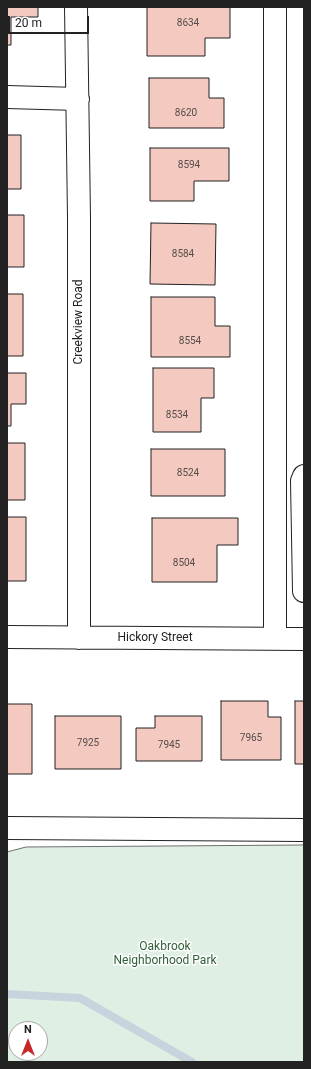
<!DOCTYPE html>
<html>
<head>
<meta charset="utf-8">
<style>
  body { margin:0 }
  #map { position:relative; width:311px; height:1069px; overflow:hidden; background:#fff; font-family:Roboto,sans-serif }
  canvas { display:block }
  .frame { position:absolute; inset:0; border:8px solid #222; pointer-events:none }
  .north { position:absolute; left:8px; top:1021px; width:40px; height:40px; box-sizing:border-box; background:#fff; border:1px solid #a7a7a7; border-radius:50%; rotate:0deg; font-size:11px; font-weight:700; line-height:16px; text-align:center; color:#222 }
  .north::after { content:''; display:block; margin:auto; width:14px; height:18px; background:#c62828; clip-path:polygon(50% 0,100% 100%,50% 72%,0 100%) }
  .scale { position:absolute; left:8px; top:16px; width:81px; height:18px; box-sizing:border-box; border:2px solid #222; border-top:0; padding-left:5px; font-size:12px; line-height:14px; white-space:nowrap; color:#222; -webkit-text-stroke:3px #fff; paint-order:stroke }
</style>
</head>
<body>
<div id="map">
<canvas width="311" height="1069"></canvas>
<div class="frame"></div>
<div class="north">N</div>
<div class="scale">20 m</div>
</div>
<script>
const g = document.querySelector('canvas').getContext('2d');
g.lineJoin = 'round';
function paint(path, color) { g.fillStyle = color; g.fill(path, 'evenodd'); }
const shape = rows => new Path2D(rows.map(r => 'M' + r).join(''));
function trace(path, color, width, dash) { g.strokeStyle = color; g.lineWidth = width; g.lineCap = dash ? 'butt' : 'round'; g.setLineDash(dash || []); g.stroke(path); }
function drawText(font, color, halo, rows, align = 'center') {
  g.font = font + ' Roboto,sans-serif'; g.lineWidth = 3; g.setLineDash([]); g.textBaseline = 'middle'; g.strokeStyle = halo; g.fillStyle = color; for (const [text, x, y, turn = 0] of rows) {
    g.save(); g.translate(x, y); g.rotate((+turn || 0) * Math.PI / 180); g.textAlign = isNaN(turn) ? turn : align; if (halo) g.strokeText(text, 0, 0); g.fillText(text, 0, 0); g.restore();
  }
}
const green = shape([
  [304,845,304,1062,7,1062,7,852,26,847,304,845],
  [16,1029,40,1029,40,1053,16,1053,16,1029]
]);
const stream = shape([
  [7,994,80,998,192,1062]
]);
const building = shape([
  [7,7,38,7,38,17,11,17,11,45,7,45,7,7],
  [147,7,230,7,230,38,205,38,205,56,147,56,147,7],
  [149,78,209,78,209,98,224,98,224,128,149,128,149,78],
  [7,135,21,135,21,189,7,189,7,135],
  [150,148,229,148,229,181,194,181,194,201,150,201,150,148],
  [7,215,24,215,24,267,7,267,7,215],
  [151,223,216,224,215,285,150,284,151,223],
  [7,294,23,294,23,356,7,356,7,294],
  [151,297,215,297,215,326,230,326,230,357,151,357,151,297],
  [153,368,214,368,214,398,201,398,201,432,153,432,153,368],
  [7,373,26,373,26,404,11,404,11,426,7,426,7,373],
  [7,443,25,443,25,500,7,500,7,443],
  [151,449,225,449,225,496,151,496,151,449],
  [7,517,26,517,26,581,7,581,7,517],
  [152,518,238,518,238,545,217,545,217,582,152,582,152,518],
  [221,701,268,701,268,717,281,717,281,760,221,760,221,701],
  [295,701,304,701,304,764,295,764,295,701],
  [7,704,32,704,32,774,7,774,7,704],
  [55,716,121,716,121,769,55,769,55,716],
  [155,716,202,716,202,761,136,761,136,728,155,728,155,716]
]);
const minor = shape([
  [76,7,79,218,79,638],
  [275,7,275,639],
  [7,97,78,99],
  [304,476,302,481,304,591],
  [7,637,304,639],
  [7,828,304,830]
]);
const numberNames = [
  ["8634",188,23],
  ["8620",186,113],
  ["8594",189,165],
  ["8584",183,254],
  ["8554",190,341],
  ["8534",177,415],
  ["8524",188,473],
  ["8504",184,563],
  ["7965",251,738],
  ["7925",88,743],
  ["7945",169,745]
];
const streetNames = [
  ["Creekview Road",79,322,-90],
  ["Hickory Street",155,638]
];
const parkNames = [
  ["Oakbrook",165,947],
  ["Neighborhood Park",165,961]
];
paint(green, '#e0efe3');
trace(green, '#6f6f6f', 1);
trace(stream, '#c7d3dd', 8);
paint(building, '#f3c9c0');
trace(building, '#222', 1);
trace(minor, '#222', 24);
trace(minor, '#fff', 22);
drawText('10px', '#564c4a', null, numberNames);
drawText('12px', '#222', '#fff', streetNames);
drawText('12px', '#2f5e38', '#fff', parkNames);
</script>
</body>
</html>
